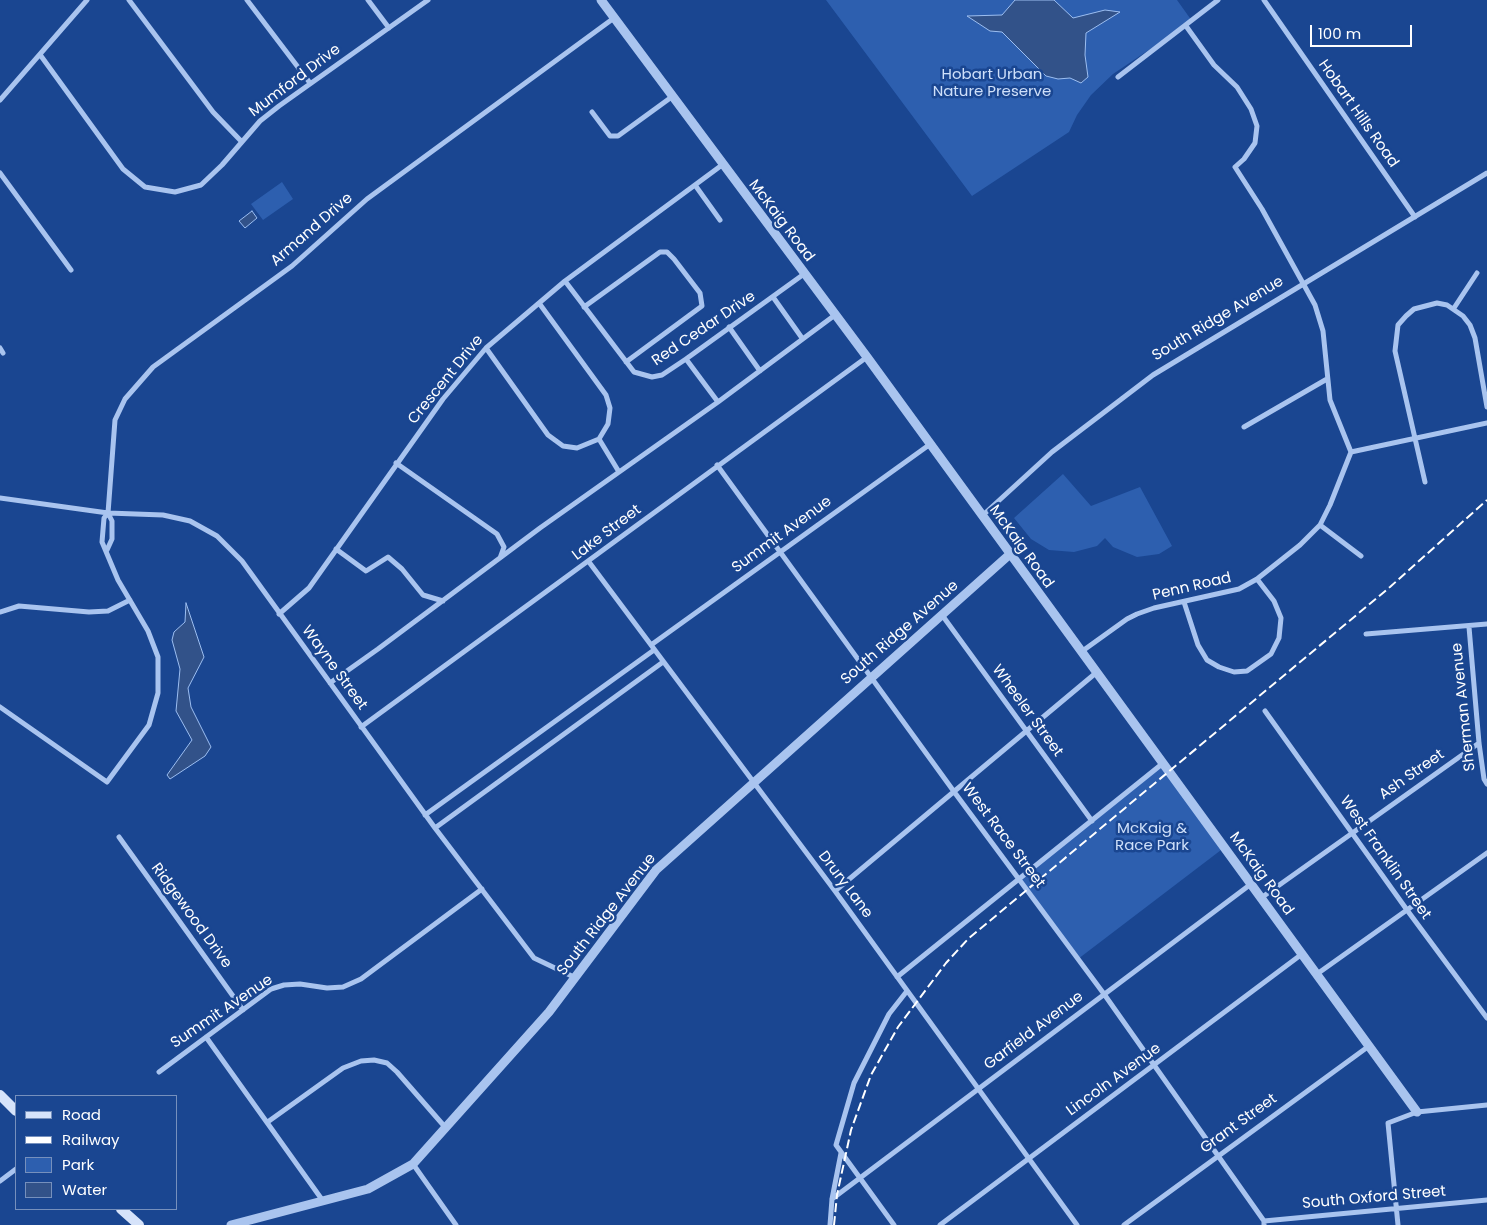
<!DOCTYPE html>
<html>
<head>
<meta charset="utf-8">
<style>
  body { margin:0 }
  #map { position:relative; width:1487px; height:1225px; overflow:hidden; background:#1a4691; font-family:Poppins,sans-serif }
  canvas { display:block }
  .legend { position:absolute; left:15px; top:1095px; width:162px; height:115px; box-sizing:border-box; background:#1a4691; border:1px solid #7690bd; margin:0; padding:6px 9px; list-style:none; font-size:15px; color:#fff }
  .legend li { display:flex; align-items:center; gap:10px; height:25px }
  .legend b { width:25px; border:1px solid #7690bd }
  .scale { position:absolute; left:1310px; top:25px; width:102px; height:22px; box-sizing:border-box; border:2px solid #fff; border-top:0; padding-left:6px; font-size:15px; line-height:18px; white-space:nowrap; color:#fff; -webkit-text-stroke:4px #1a4691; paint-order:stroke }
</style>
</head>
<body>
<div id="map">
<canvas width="1487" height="1225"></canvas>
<ul class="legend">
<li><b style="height:6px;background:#d6e3fa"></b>Road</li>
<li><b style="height:6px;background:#fff"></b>Railway</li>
<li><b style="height:14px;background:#2d5faf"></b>Park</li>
<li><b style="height:14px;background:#325289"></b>Water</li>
</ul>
<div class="scale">100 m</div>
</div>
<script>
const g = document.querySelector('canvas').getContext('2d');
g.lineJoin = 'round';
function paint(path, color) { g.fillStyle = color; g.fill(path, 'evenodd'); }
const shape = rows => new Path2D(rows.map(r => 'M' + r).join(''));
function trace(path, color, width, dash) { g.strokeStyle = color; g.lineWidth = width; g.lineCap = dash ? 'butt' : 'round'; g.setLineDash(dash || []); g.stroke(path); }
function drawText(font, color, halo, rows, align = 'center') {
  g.font = font + ' Poppins,sans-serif'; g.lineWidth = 5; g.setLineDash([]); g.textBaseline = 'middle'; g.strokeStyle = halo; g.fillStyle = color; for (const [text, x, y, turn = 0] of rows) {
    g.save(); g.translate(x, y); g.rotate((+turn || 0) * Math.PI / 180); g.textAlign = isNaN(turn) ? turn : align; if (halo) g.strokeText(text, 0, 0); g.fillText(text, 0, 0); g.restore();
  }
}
const green = shape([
  [826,0,1177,0,1192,21,1113,74,1091,95,1077,115,1069,132,972,196],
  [282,182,293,199,263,220,251,204],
  [1063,474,1091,506,1140,487,1172,546,1159,554,1137,557,1113,547,1105,538,1097,546,1074,552,1049,550,1031,539,1014,518],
  [1162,764,1225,847,1078,959,1019,877]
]);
const water = shape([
  [1015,0,1054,0,1073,18,1105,10,1120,12,1086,33,1085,55,1088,77,1081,83,1070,78,1058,79,1046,76,1002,32,990,31,967,16,1002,15,1015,0],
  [252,211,257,218,245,228,239,221,252,211],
  [186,603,204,657,188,688,191,707,211,747,205,756,170,779,167,775,192,740,176,711,180,669,172,640,174,632,185,622,186,603]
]);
const minor = shape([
  [129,0,213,112,241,141],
  [247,0,310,83],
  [368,0,389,28],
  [1264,0,1415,217],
  [1186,26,1214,65,1237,87,1251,109,1257,126,1255,143,1244,159,1235,167,1262,209,1315,305,1323,331,1330,400,1351,452],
  [41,56,123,169,145,187,175,192,201,185,222,165,260,121,279,106,428,0],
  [1118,77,1218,0],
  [0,100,87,0],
  [592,112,610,136,618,136,673,96],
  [0,173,71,270],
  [695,185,720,220],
  [565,281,634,372,652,377,662,375,686,359,804,274],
  [773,297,802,338],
  [584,307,660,252,667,252,674,259,700,293,702,306,626,362],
  [1454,308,1477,273],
  [729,327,760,371],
  [0,348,3,353],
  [486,348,548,435,563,446,577,448,599,439,608,424,610,408,606,395,539,303],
  [686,359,718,402],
  [1244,427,1327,379],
  [599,439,619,472],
  [1351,452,1487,423],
  [396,463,497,534,504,547,500,558],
  [717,465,955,793,1104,994,1264,1221,1264,1225],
  [1425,482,1395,351,1398,325,1406,316,1414,309,1437,303,1447,305,1463,316,1470,325,1475,338,1487,407],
  [0,498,108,513,163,515,190,521,217,536,242,561,435,828,534,958,576,978],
  [108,513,115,420,125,399,153,367,292,266,367,199,614,18],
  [982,516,1052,452,1153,375,1487,173],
  [1320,525,1361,556],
  [336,549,366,571,388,557,402,569,423,595,443,601],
  [107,550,112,539,112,521,108,513],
  [589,562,835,891,1077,1225],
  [1184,602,1198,645,1207,660,1219,667,1234,672,1247,671,1271,654,1279,638,1281,618,1274,601,1257,579],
  [0,612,19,606,89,612,108,611,130,600],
  [279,614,309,588,443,399,486,348,565,281,722,165],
  [942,615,1092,821],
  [1469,627,1479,743,1484,779,1487,784],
  [1366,634,1487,624],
  [651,645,929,445],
  [1081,652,1127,619,1137,614,1154,608,1239,589,1257,579,1300,545,1320,525,1330,505,1351,452],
  [330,683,378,649,540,528,718,402,835,315],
  [0,707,107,782,149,725,158,693,158,657,148,631,118,580,102,542,104,518,108,513],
  [1265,711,1407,910,1487,1018],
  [361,727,867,357],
  [425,815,654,650],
  [435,828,663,662],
  [119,837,243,1010],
  [835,891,1097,672],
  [1261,898,1479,743],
  [1317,974,1487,853],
  [897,977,1162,764],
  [206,1037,323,1201],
  [159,1072,271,989,284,985,300,984,327,988,343,987,361,979,482,889],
  [269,1121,343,1068,361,1061,374,1060,387,1063,397,1072,445,1127],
  [413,1164,456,1225],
  [0,1181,16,1169],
  [832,1199,1251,884],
  [1264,1221,1487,1200],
  [830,1225,832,1199,841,1153],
  [894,1225,836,1145,854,1083,889,1014,907,991],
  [940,1225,1302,954],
  [1124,1225,1369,1046],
  [1398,1225,1388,1123,1417,1112,1487,1105]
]);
const tertiary = shape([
  [601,0,867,357,1417,1112],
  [231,1225,368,1189,413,1164,549,1012,656,870,1009,555]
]);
const secondary = shape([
  [0,1095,16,1111],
  [121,1209,139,1225]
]);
const rail = shape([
  [834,1225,837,1195,851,1130,871,1075,898,1027,946,963,968,939,1390,587,1487,500]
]);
const parkNames = [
  ["Hobart Urban",992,75],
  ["Nature Preserve",992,92],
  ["McKaig &",1152,829],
  ["Race Park",1152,846]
];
const streetNames = [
  ["Mumford Drive",295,81,-37],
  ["Hobart Hills Road",1358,114,55],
  ["McKaig Road",781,221,53],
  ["Armand Drive",312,230,-41],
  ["South Ridge Avenue",1218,319,-31],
  ["Red Cedar Drive",704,329,-34],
  ["Crescent Drive",446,380,-51],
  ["Lake Street",607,533,-37],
  ["Summit Avenue",782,535,-36],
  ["McKaig Road",1021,547,54],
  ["Penn Road",1192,587,-13],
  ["South Ridge Avenue",900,633,-41],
  ["Wayne Street",334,668,54],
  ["Sherman Avenue",1464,707,-96],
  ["Wheeler Street",1027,711,54],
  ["Ash Street",1412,775,-35],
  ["West Race Street",1003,836,53],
  ["West Franklin Street",1385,858,55],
  ["McKaig Road",1261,874,54],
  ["Drury Lane",845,885,53],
  ["South Ridge Avenue",607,915,-52],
  ["Ridgewood Drive",191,916,54],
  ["Summit Avenue",222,1012,-34],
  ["Garfield Avenue",1034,1031,-37],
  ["Lincoln Avenue",1114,1080,-36],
  ["Grant Street",1239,1124,-36],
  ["South Oxford Street",1374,1198,-5]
];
paint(green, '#2d5faf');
paint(water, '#325289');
trace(water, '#9cbef1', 1);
trace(minor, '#a9c4ef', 5);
trace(tertiary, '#a9c4ef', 9);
trace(secondary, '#d6e3fa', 10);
trace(rail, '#fff', 2, [9, 4]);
drawText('15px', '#cfe0fa', '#1a4691', parkNames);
drawText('15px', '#fff', '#1a4691', streetNames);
</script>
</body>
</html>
